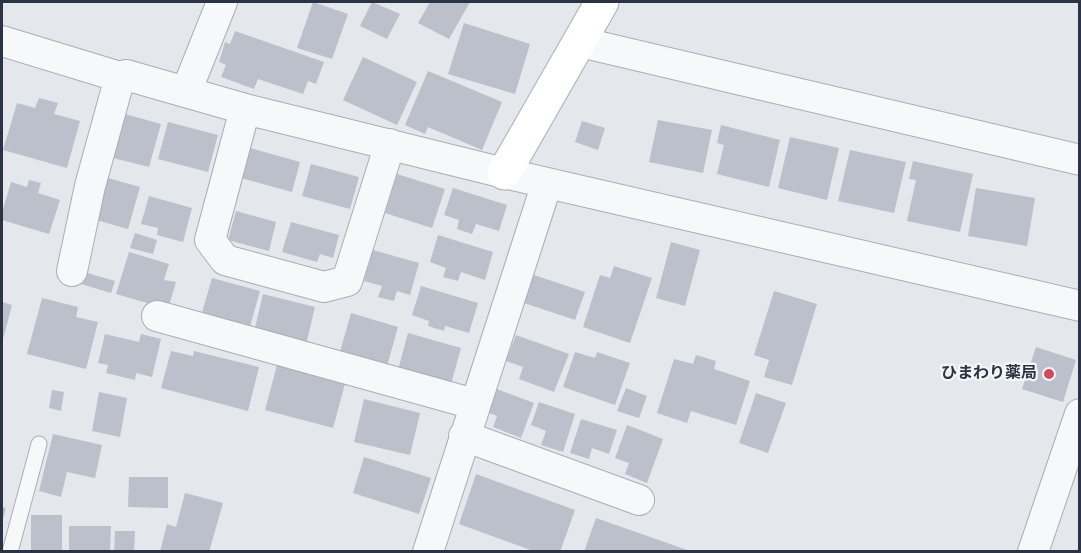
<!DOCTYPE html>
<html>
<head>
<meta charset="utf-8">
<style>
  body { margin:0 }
  #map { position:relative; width:1081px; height:553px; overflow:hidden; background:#e4e7ec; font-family:Jost,sans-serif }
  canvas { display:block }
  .frame { position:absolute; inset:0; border:3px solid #2b3445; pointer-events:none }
</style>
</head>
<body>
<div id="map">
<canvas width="1081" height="553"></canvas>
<div class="frame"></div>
</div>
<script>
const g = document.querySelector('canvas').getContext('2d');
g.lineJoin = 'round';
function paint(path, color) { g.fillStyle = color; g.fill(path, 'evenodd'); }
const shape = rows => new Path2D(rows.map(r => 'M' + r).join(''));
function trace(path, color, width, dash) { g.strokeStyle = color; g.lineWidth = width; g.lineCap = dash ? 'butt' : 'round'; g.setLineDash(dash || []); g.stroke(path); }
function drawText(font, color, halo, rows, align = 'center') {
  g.font = font + ' Jost,"Noto Sans JP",sans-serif'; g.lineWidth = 4.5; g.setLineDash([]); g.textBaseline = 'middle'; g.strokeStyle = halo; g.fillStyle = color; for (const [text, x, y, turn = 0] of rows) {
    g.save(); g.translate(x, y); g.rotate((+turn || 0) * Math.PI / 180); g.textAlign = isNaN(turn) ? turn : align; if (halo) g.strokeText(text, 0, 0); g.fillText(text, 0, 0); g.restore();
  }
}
const building = shape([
  [313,2,348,14,332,59,297,48],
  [372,2,400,14,387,39,360,26],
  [430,2,470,2,449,39,418,23],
  [464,23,530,44,515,94,448,74],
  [235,31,324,62,316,84,308,81,303,94,258,79,254,89,221,77,226,65,219,62,225,42,230,44],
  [363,57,417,82,397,125,343,100],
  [428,71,502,102,482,150,428,127,425,134,405,125],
  [39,98,58,103,54,114,80,121,67,168,3,150,17,103,35,108],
  [125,114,161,124,149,167,113,158],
  [658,120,712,130,703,173,649,162],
  [582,121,605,128,598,150,575,142],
  [168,122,218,135,208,172,158,159],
  [721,125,780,140,769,187,717,174,724,145,717,143],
  [790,137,839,148,827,200,778,188],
  [250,148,300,162,292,192,241,178],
  [850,150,906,162,894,213,838,201],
  [913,161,973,174,960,232,907,221,916,180,909,179],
  [311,164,359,177,350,209,302,196],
  [397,174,445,189,432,228,385,213],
  [108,178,140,187,128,229,96,220],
  [29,180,41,183,38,193,60,200,49,234,2,220,2,213,11,182,27,187],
  [453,188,507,205,499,231,476,224,472,234,457,229,459,220,444,215],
  [976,188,1035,198,1027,246,968,236],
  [149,196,192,208,183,242,157,235,158,228,141,224],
  [236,211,276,222,269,251,228,240],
  [291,222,339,235,333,258,320,254,317,262,282,252],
  [135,233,157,240,153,254,130,248],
  [438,235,493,252,485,280,461,272,458,281,443,277,446,268,430,262],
  [671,242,700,250,685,306,656,298],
  [373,250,419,263,410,295,397,291,394,301,378,297,382,286,364,281],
  [129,252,169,264,164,280,176,282,168,309,116,294],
  [614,266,652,278,630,343,583,327,600,275,610,278],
  [84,272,115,281,111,293,81,284],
  [534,275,585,292,575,320,524,303],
  [212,278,260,291,249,330,201,316],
  [421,286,478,303,469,333,445,326,444,331,428,326,429,321,412,315],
  [774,291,817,304,792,385,764,377,769,360,754,355],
  [263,294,315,307,306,345,254,332],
  [42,298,78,307,76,317,98,322,86,369,27,354],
  [2,302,12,305,2,343],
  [351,313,398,327,387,366,340,352],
  [408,333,461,348,451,384,398,370],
  [105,334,139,342,141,334,161,339,152,377,136,373,135,380,106,373,108,365,98,363],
  [516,335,569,354,554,392,519,379,523,367,506,361],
  [1036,347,1076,360,1063,402,1022,389],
  [171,351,193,356,194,351,259,367,248,411,161,388],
  [575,352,595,358,597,352,630,363,615,405,563,387],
  [696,355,716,361,714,369,750,381,736,425,691,411,687,423,657,413,674,359,693,364],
  [277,365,345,384,333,428,265,410],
  [494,388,534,403,521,438,493,427,497,416,486,412],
  [626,388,647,396,639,418,617,411],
  [52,390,64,392,61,411,49,408],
  [99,392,127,398,120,437,92,431],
  [756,393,786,403,768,453,739,443],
  [364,399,420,413,410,455,354,442],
  [539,402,575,414,563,452,541,445,546,431,531,425],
  [581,419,617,430,609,454,592,448,589,459,570,453],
  [627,425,663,439,647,483,625,474,629,463,615,458],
  [53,434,102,445,95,478,67,472,61,497,39,491],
  [364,457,431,478,419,514,353,493],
  [476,474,575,510,560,552,536,552,459,524],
  [129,477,168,477,168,508,128,507],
  [185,493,223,503,209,552,160,552,167,524,176,527],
  [2,507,6,508,2,522],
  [31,515,62,515,62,552,31,552],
  [596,518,690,551,690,552,584,552],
  [69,526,111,526,110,552,69,552],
  [115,531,135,531,134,552,114,552]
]);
const lane = shape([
  [10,552,39,444]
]);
const street = shape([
  [2,41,120,77,126,75,245,109,504,173,1080,306],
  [580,42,1080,160],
  [186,92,222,2],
  [245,109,210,240,225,260,324,287,347,281,390,144],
  [72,271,90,186,120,77],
  [157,316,474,404],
  [464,436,639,500],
  [428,552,547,183],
  [1033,552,1080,414]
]);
const secondary = shape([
  [504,173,602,2]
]);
const markers = [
  [1049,374,6,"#d1495b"]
];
const poiNames = [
  ["ひまわり薬局",1037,374]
];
paint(building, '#bbc0ca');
trace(lane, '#a9aeb7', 17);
trace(street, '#a9aeb7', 32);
trace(secondary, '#a9aeb7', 35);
trace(lane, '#f7f8fa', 15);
trace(street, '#f7f8fa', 30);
trace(secondary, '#fff', 33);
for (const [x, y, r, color] of markers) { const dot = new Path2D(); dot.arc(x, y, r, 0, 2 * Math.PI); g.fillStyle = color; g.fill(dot); trace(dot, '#f4f6f9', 2); }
drawText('bold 16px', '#2b3445', '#f4f6f9', poiNames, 'right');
</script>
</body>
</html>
